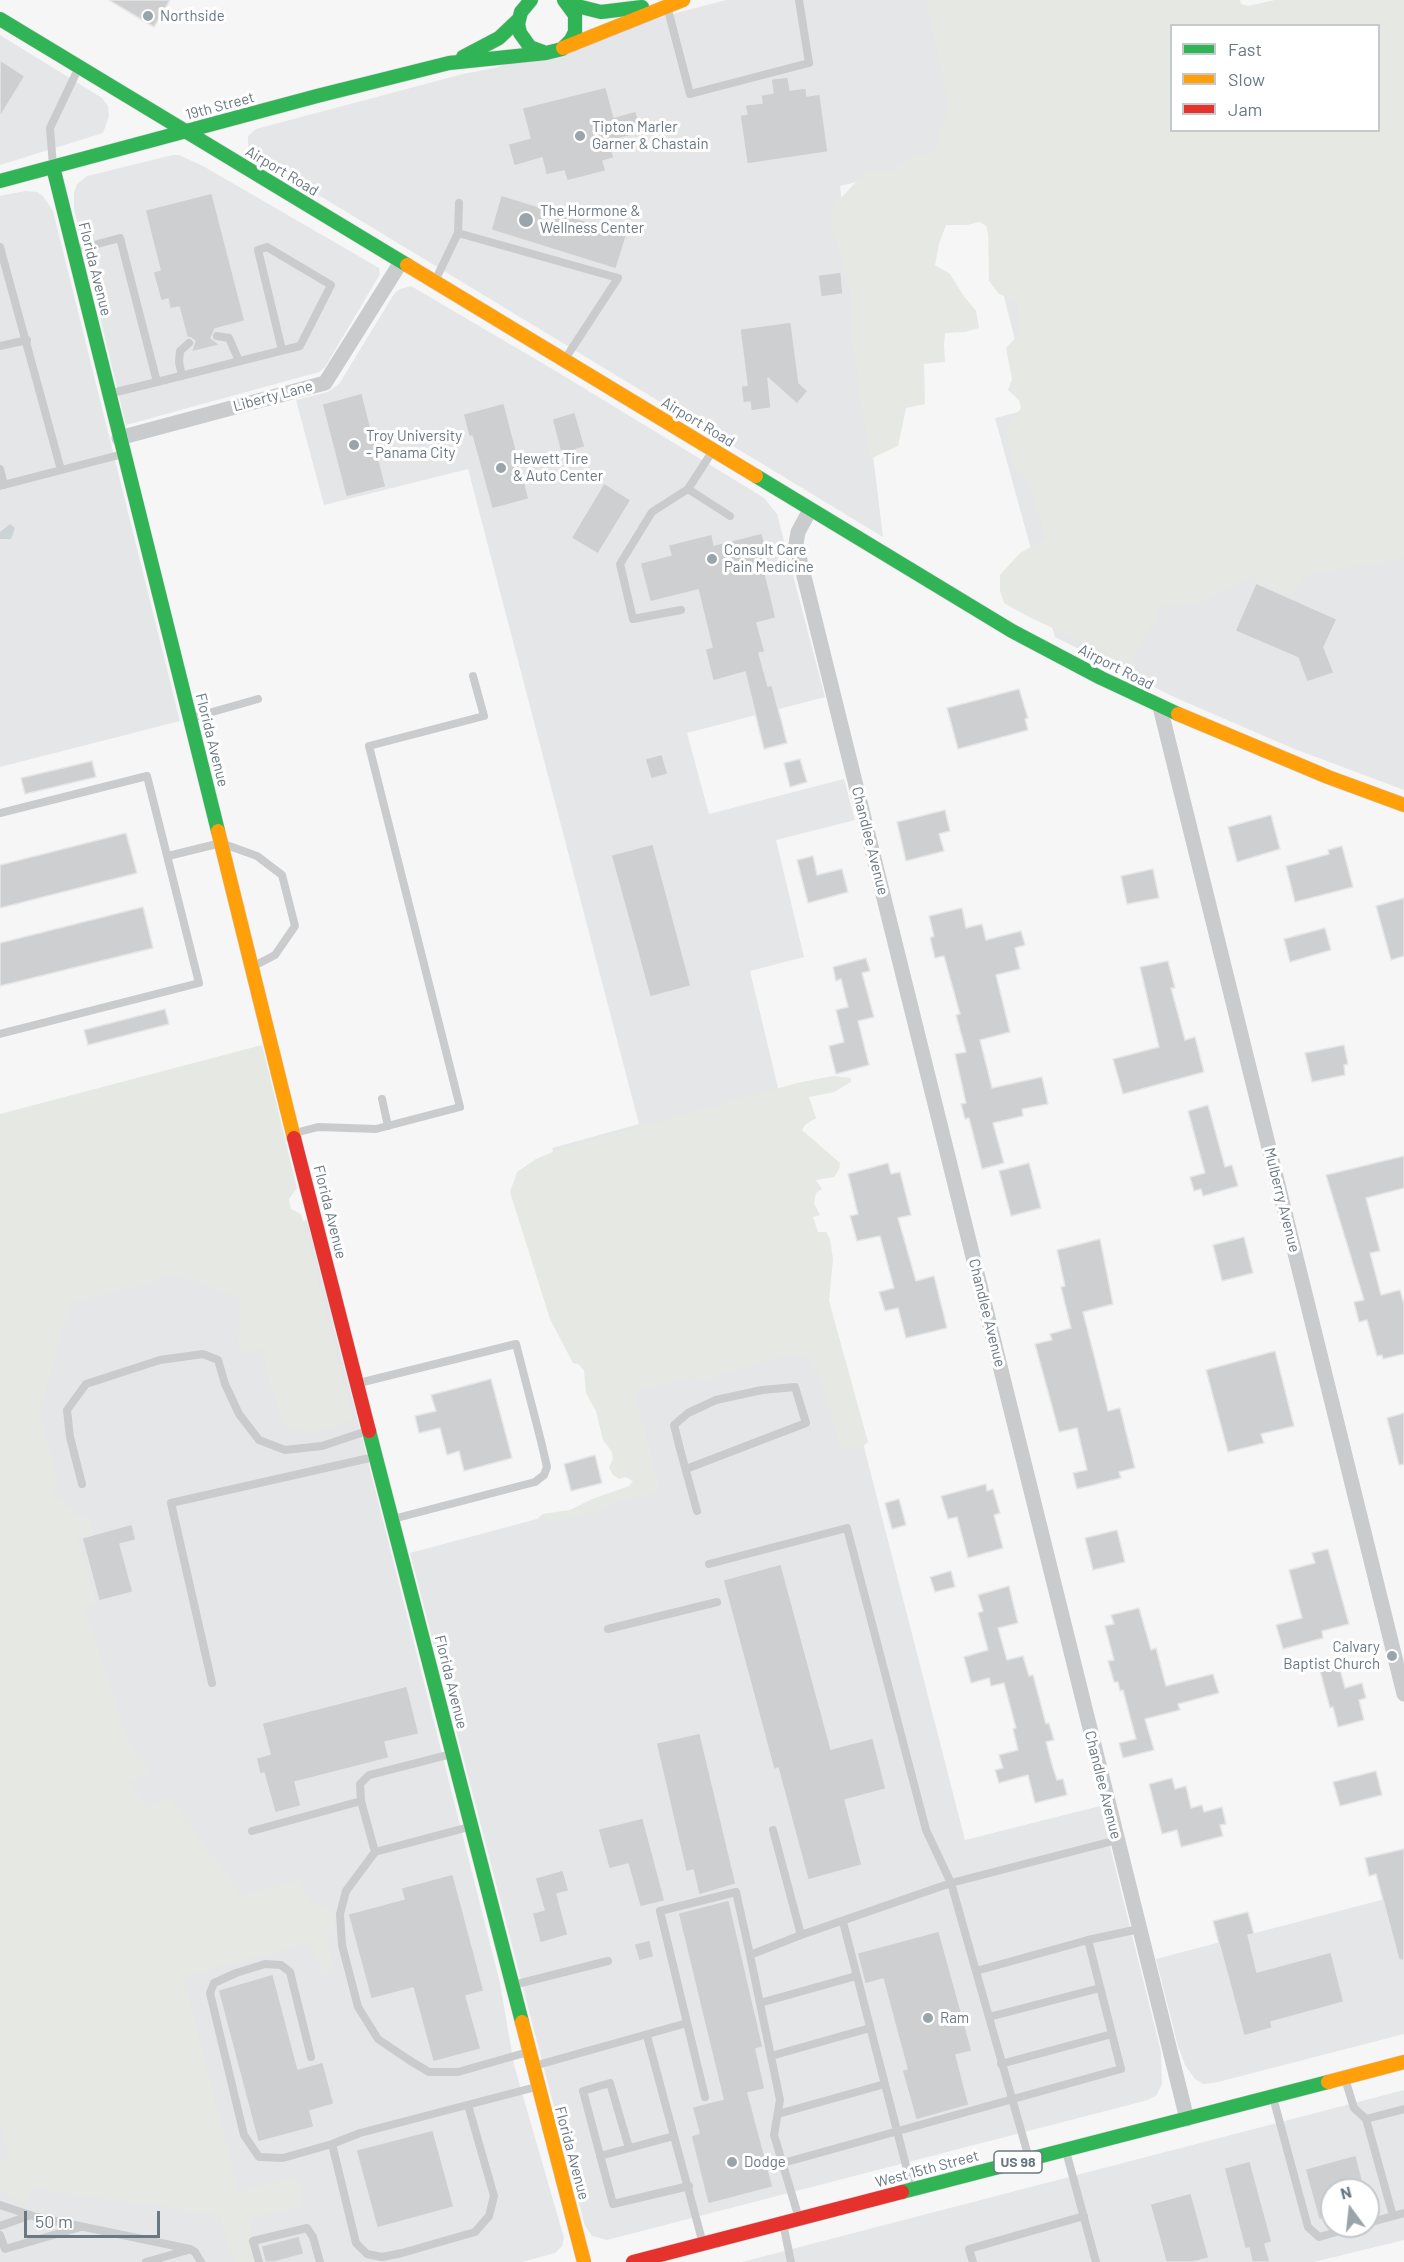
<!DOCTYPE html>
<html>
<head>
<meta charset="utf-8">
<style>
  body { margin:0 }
  #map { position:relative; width:1404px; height:2262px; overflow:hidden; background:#f6f6f6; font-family:Barlow,sans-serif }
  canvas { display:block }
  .legend { position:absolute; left:1170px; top:24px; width:210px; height:108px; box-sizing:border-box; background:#fff; border:2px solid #c3c9cd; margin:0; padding:8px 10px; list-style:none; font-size:18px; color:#697883 }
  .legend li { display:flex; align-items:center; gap:12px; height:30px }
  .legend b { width:30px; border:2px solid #c3c9cd }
  .north { position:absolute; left:1320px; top:2178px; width:60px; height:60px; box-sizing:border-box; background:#fff; border:2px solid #c3c9cd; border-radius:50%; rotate:345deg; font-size:16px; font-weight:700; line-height:24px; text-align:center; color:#697883 }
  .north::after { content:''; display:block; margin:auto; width:21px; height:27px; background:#9aa4ab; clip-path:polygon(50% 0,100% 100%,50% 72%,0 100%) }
  .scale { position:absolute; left:24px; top:2211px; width:136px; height:27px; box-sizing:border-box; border:3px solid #697883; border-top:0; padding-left:8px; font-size:18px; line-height:21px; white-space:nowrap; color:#697883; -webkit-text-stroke:4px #fff; paint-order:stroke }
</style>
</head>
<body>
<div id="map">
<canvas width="1404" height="2262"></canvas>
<ul class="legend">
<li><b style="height:8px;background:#30b455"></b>Fast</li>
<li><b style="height:8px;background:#ff9f0a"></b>Slow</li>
<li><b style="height:8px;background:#e5322d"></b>Jam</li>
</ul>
<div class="north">N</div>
<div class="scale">50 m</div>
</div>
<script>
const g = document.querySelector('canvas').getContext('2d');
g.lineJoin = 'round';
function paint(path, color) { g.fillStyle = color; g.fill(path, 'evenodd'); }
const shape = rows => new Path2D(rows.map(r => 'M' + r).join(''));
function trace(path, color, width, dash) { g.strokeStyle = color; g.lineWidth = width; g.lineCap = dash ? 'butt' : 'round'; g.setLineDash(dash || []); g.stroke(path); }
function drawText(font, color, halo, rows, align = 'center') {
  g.font = font + ' Barlow,sans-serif'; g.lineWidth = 6; g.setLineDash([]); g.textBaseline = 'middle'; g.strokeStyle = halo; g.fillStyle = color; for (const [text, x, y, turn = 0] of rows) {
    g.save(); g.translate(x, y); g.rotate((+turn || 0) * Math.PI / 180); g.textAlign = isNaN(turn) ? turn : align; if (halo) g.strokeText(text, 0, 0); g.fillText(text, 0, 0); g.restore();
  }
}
const built = shape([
  [726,0,1167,0,1172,26,1172,130,1378,130,1378,26,1404,0,1404,790,1292,748,1174,697,1055,637,995,418,1026,410,1020,360,968,154,840,186,883,537,259,159,248,146,248,136,256,129,463,74,494,68,669,15],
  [0,35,102,98,108,106,109,116,103,133,0,165],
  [173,155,179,155,203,166,379,268,380,274,325,367,319,372,126,425,74,209,74,193,77,184,87,176],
  [25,191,37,192,43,196,53,211,180,721,0,767,0,196],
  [411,286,554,370,730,477,764,498,777,514,825,697,687,733,709,814,844,779,855,820,776,840,804,957,750,971,866,1455,965,1840,1100,1806,1161,2052,1162,2084,1156,2096,1148,2100,607,2240,592,2236,585,2226,410,1553,642,1491,552,1148,639,1124,468,469,324,505,296,400,328,392,339,384,394,294,400,289],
  [307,1220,500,1983,514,2065,564,2238,562,2246,555,2253,522,2262,0,2262,0,1301],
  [1404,1894,1404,2034,1214,2083,1203,2084,1195,2079,1185,2065,1178,2046,1156,1959],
  [1404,2090,1404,2240,1314,2262,742,2262],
  [1332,2190,1368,2190,1368,2226,1332,2226]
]);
const green = shape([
  [926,0,1240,0,1241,4,1248,6,1275,0,1404,0,1404,558,1305,576,1291,596,1258,582,1255,576,1198,602,1184,606,1160,606,1154,621,1130,664,1027,616,1004,603,1000,591,1000,575,1020,553,1046,539,1027,477,1021,475,1016,469,1008,445,1006,428,1021,408,1019,400,1008,390,1012,379,1006,348,1019,334,1021,319,1016,301,999,294,989,281,988,227,980,222,967,225,946,225,939,244,935,265,950,274,963,295,976,311,979,328,965,332,945,333,944,345,945,362,924,364,925,404,906,408,898,446,870,459,851,331,853,315,850,290,841,252,832,230,832,213,839,200,865,172,889,172,907,160,935,150,949,104],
  [1172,26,1378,26,1378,130,1172,130],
  [262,1045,297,1188,289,1199,291,1209,301,1214,353,1419,321,1431,309,1433,286,1427,271,1386,264,1357,265,1352,258,1348,247,1356,238,1344,241,1298,177,1275,71,1303,39,1413,57,1477,53,1493,79,1516,89,1519,94,1533,78,1538,96,1603,84,1606,129,1746,149,1771,130,1784,149,1810,169,1797,242,1896,298,1880,310,1903,322,1905,332,1913,335,1927,327,1936,333,1963,330,1972,326,1972,321,1967,309,1943,183,1977,239,2192,293,2178,297,2179,301,2189,302,2198,297,2207,250,2219,255,2262,237,2262,232,2257,220,2215,32,2188,25,2205,0,2189,0,2162,10,2158,0,2124,0,1114],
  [833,1076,851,1078,851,1082,834,1092,809,1097,816,1118,805,1125,802,1130,840,1163,839,1169,834,1177,816,1180,822,1189,816,1193,814,1203,820,1215,813,1217,818,1232,826,1232,830,1239,833,1259,829,1301,868,1442,861,1448,841,1449,820,1378,814,1365,806,1356,783,1356,704,1380,690,1377,678,1380,635,1393,659,1487,657,1492,611,1504,591,1513,556,1521,539,1522,538,1518,543,1514,570,1510,592,1499,629,1486,633,1481,625,1477,619,1479,613,1475,609,1468,613,1458,612,1452,603,1440,596,1411,586,1393,584,1370,578,1364,573,1363,550,1319,510,1192,517,1172,536,1159,560,1149,797,1083]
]);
const water = shape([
  [10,524,15,528,11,539,0,539,0,532]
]);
const building = shape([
  [109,0,170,0,154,27,109,0],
  [0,60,25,76,0,117,0,60],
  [788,77,790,90,806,88,807,96,820,94,828,152,747,164,740,115,747,114,745,105,762,103,761,95,773,93,771,79,788,77],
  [606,87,614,117,636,111,642,133,609,141,614,158,603,161,606,171,567,181,564,171,546,175,542,158,514,166,508,144,530,138,522,108,606,87],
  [212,193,245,321,215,329,211,338,220,345,191,352,195,341,191,338,187,337,179,307,170,309,168,299,161,301,153,272,160,270,145,210,212,193],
  [501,195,627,234,616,269,491,230,501,195],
  [841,272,843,294,821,297,818,275,841,272],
  [791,322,799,383,808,391,797,404,768,378,771,408,751,411,750,402,743,403,741,386,747,385,740,329,791,322],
  [362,393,386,487,346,497,322,404,362,393],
  [504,403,529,499,492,509,472,436,469,437,463,414,504,403],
  [575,412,585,447,561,454,552,419,575,412],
  [604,483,631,500,598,554,571,538,604,483],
  [762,533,771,567,764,568,776,618,757,623,765,652,759,653,768,686,772,685,787,743,764,749,745,672,713,681,705,649,712,647,698,590,650,602,640,563,671,555,668,545,712,534,714,545,762,533],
  [1256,583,1337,619,1324,647,1334,673,1307,682,1298,658,1235,631,1256,583],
  [1019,689,1028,718,1025,719,1028,730,958,749,947,708,1019,689],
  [662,754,668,774,651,779,645,759,662,754],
  [800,759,807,782,790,787,784,763,800,759],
  [92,761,96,777,25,794,21,778,92,761],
  [945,810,950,831,939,834,944,851,906,861,897,822,945,810],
  [1271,815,1280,849,1237,862,1228,827,1271,815],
  [126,833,137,873,0,908,0,865,126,833],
  [653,844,691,986,650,997,611,855,653,844],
  [1342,846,1353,887,1295,902,1286,866,1329,854,1328,850,1342,846],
  [813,856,817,875,842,869,848,892,808,903,797,860,813,856],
  [1153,869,1159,898,1127,904,1121,876,1153,869],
  [1404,898,1404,956,1391,960,1376,906,1404,898],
  [143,907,153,948,0,986,0,943,143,907],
  [962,908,966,928,982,924,986,940,1021,931,1025,945,1015,948,1020,969,996,975,1010,1032,980,1040,992,1088,1042,1077,1048,1104,1022,1109,1023,1116,993,1123,1004,1163,982,1169,969,1118,965,1119,961,1104,966,1103,955,1054,966,1052,956,1015,960,1014,944,956,935,958,930,938,934,936,929,916,962,908],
  [1325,928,1331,950,1290,962,1284,939,1325,928],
  [866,958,870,971,862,973,874,1017,858,1021,869,1065,836,1074,829,1046,844,1042,836,1010,848,1007,841,979,836,981,833,967,866,958],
  [1168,961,1175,988,1171,988,1185,1040,1195,1037,1204,1072,1123,1094,1113,1059,1159,1047,1140,967,1168,961],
  [165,1009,169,1024,88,1045,84,1030,165,1009],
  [1344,1045,1348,1064,1344,1065,1345,1075,1312,1082,1305,1053,1344,1045],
  [1208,1105,1225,1167,1232,1165,1238,1186,1203,1196,1201,1189,1194,1191,1190,1177,1205,1173,1188,1111,1208,1105],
  [1404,1156,1404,1188,1366,1198,1380,1251,1370,1253,1381,1295,1400,1290,1404,1304,1404,1354,1383,1359,1382,1355,1377,1356,1367,1320,1359,1322,1354,1302,1364,1300,1326,1175,1404,1156],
  [888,1163,891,1174,900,1172,911,1215,898,1218,916,1281,934,1276,947,1328,906,1338,898,1308,885,1311,879,1292,894,1288,880,1236,857,1241,850,1216,858,1214,848,1174,888,1163],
  [1029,1163,1041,1208,1011,1216,999,1171,1029,1163],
  [1244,1237,1253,1273,1222,1281,1213,1245,1244,1237],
  [1100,1239,1113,1304,1083,1312,1108,1411,1120,1408,1135,1468,1119,1472,1121,1478,1077,1489,1073,1473,1087,1470,1077,1428,1059,1432,1035,1344,1052,1340,1050,1334,1071,1328,1061,1287,1065,1286,1057,1250,1100,1239],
  [1275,1351,1294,1426,1261,1434,1264,1443,1228,1452,1206,1370,1275,1351],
  [491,1379,512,1458,464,1471,459,1451,447,1455,440,1428,419,1433,415,1416,436,1411,431,1395,491,1379],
  [1404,1413,1404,1464,1399,1465,1387,1418,1404,1413],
  [595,1455,602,1483,571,1491,564,1464,595,1455],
  [986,1484,987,1491,993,1489,1000,1513,994,1515,1003,1548,968,1558,957,1517,948,1519,941,1496,986,1484],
  [899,1499,906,1525,892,1529,885,1503,899,1499],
  [132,1524,136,1540,120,1544,133,1592,99,1601,82,1538,132,1524],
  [1117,1530,1125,1562,1093,1570,1085,1538,1117,1530],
  [1328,1549,1349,1624,1322,1631,1323,1638,1283,1649,1276,1625,1302,1618,1289,1570,1315,1563,1312,1553,1328,1549],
  [781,1564,831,1749,873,1738,886,1789,845,1800,862,1865,808,1880,778,1768,774,1770,723,1580,781,1564],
  [951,1571,955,1587,935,1592,930,1577,951,1571],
  [1009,1586,1018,1623,998,1628,1007,1660,1023,1656,1029,1676,1033,1675,1046,1724,1049,1723,1054,1740,1046,1742,1053,1768,1057,1780,1063,1779,1067,1795,1035,1803,1028,1775,999,1783,995,1770,1003,1768,999,1755,1018,1750,1013,1729,1016,1728,1004,1683,991,1686,989,1678,971,1683,964,1657,988,1650,978,1613,983,1611,978,1595,1009,1586],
  [1139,1608,1151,1650,1156,1648,1166,1686,1213,1674,1219,1693,1178,1704,1180,1710,1145,1719,1154,1750,1123,1758,1119,1743,1136,1739,1123,1690,1120,1691,1118,1682,1114,1682,1108,1661,1114,1660,1105,1626,1114,1624,1111,1615,1139,1608],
  [1338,1662,1345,1688,1362,1683,1366,1698,1359,1700,1364,1720,1338,1727,1333,1707,1330,1708,1319,1667,1338,1662],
  [407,1686,419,1734,385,1742,389,1758,295,1782,301,1806,275,1813,264,1773,260,1774,256,1758,270,1754,262,1723,407,1686],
  [700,1733,736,1884,699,1895,693,1870,686,1872,656,1743,700,1733],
  [1376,1771,1382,1795,1340,1806,1333,1782,1376,1771],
  [1172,1778,1175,1789,1186,1786,1191,1808,1202,1805,1204,1812,1222,1807,1226,1824,1220,1825,1223,1836,1181,1847,1177,1830,1162,1834,1149,1784,1172,1778],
  [643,1818,665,1901,640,1907,628,1864,609,1869,598,1829,643,1818],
  [1404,1849,1404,1960,1399,1960,1376,1874,1369,1876,1365,1858,1404,1849],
  [563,1870,569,1891,557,1894,568,1935,540,1943,532,1913,544,1910,535,1878,563,1870],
  [453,1874,484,1991,466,1996,481,2049,433,2062,413,1988,371,1999,348,1914,404,1899,401,1888,453,1874],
  [729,1900,763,2047,756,2049,765,2089,748,2093,773,2187,708,2204,691,2136,699,2133,692,2107,723,2099,678,1913,729,1900],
  [1248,1912,1254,1934,1248,1935,1257,1972,1331,1952,1344,2002,1271,2022,1272,2028,1244,2036,1213,1921,1248,1912],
  [939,1931,972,2051,956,2055,969,2105,916,2120,902,2070,907,2069,883,1979,865,1984,857,1953,939,1931],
  [650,1940,654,1957,639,1961,634,1944,650,1940],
  [273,1974,298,2069,323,2062,334,2104,310,2111,314,2127,258,2142,218,1990,273,1974],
  [433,2130,454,2207,377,2228,356,2150,433,2130],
  [1356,2155,1365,2190,1332,2190,1332,2216,1319,2220,1305,2169,1356,2155],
  [1250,2161,1272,2242,1265,2244,1270,2262,1252,2262,1249,2248,1245,2249,1224,2168,1250,2161],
  [1191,2193,1209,2258,1193,2262,1166,2262,1150,2204,1191,2193],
  [299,2236,304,2254,275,2262,265,2262,261,2246,299,2236]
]);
const lane = shape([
  [667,6,690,94,809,63,799,0],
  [53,166,50,128,79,67],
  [458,233,618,278,565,359],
  [0,247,61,470],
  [75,250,120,238,157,382,300,346,331,285,267,247,258,250,282,350],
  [435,281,458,233,459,203],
  [217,336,229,338,239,361],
  [0,346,27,340],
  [182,376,179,362,180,351,189,343],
  [112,393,157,382],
  [0,469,4,485],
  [0,486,123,454],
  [688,489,730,516],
  [681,610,633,619,620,564,652,512,688,489,712,452],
  [191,718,258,699],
  [0,813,147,776,199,983,0,1034],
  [168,856,221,843,257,856,282,875,295,926,275,955,252,967],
  [382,1099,388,1126],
  [295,1133,318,1127,376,1129,460,1107,369,746,484,716,473,676],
  [359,1383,516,1344,541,1441,547,1467,544,1475,535,1482,393,1519],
  [686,1469,806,1423,795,1387,762,1390,716,1400,688,1413,674,1425,680,1449,697,1511],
  [82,1484,70,1437,67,1410,86,1384,160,1360,203,1354,218,1360,225,1384,239,1414,259,1440,285,1450,322,1446,367,1431],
  [709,1564,847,1528,926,1830,951,1883,1028,2155],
  [608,1629,717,1602],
  [212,1683,171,1503,374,1457],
  [469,1827,375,1852,346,1891,340,1914,342,1945,358,2007,378,2039,409,2060,429,2072,458,2072,528,2052],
  [773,1830,801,1935,951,1883,1117,1840],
  [252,1831,361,1801],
  [375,1852,361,1801,360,1784,369,1775,451,1754],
  [843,1922,911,2185],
  [976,1971,1088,1940],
  [513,1985,608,1961],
  [760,2003,856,1976],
  [989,2017,1100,1988],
  [647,2036,702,2240],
  [771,2056,870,2028],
  [311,2057,290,1972,281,1965,265,1964,236,1973,214,1983,210,1993,244,2135,259,2157,283,2158,332,2144],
  [1001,2064,1112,2034],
  [534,2066,687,2023],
  [1346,2082,1354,2108,1366,2119,1393,2216],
  [705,2097,660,1911,736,1892,750,1955],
  [1274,2101,1308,2227,1319,2237,1358,2226],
  [468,2105,494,2196,489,2216,475,2232,402,2253,382,2257,367,2254,356,2243,332,2144,360,2133,536,2087],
  [778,2114,885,2084],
  [1366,2119,1404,2109],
  [629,2148,610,2083,583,2091,613,2204,689,2186],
  [1067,2155,1096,2262],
  [600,2156,674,2136],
  [783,2163,1121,2069,1088,1940,1139,1929],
  [0,2205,36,2217,190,2249,195,2252,201,2262],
  [798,2215,774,2135,780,2100,750,1955,801,1935],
  [1368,2223,1404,2213],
  [0,2226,31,2215],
  [784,2228,791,2262],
  [0,2235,5,2249,81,2227],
  [146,2262,188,2250],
  [259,2262,253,2241,307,2228,313,2237,320,2262],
  [973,2262,969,2249,1084,2216]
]);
const street = shape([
  [119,438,325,383,401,262],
  [810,510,798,532,796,544,1187,2119],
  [1160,707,1404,1694]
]);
const fast = shape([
  [531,0,521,12,518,24,520,33,530,47,546,53,562,49,571,40,575,32,575,15,564,0],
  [569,4,601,12,642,7],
  [0,19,407,265],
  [463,57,499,38,518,20],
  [53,167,218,831],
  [0,181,317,96,449,63,546,53],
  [756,476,1012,631,1101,678,1178,714],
  [369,1431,522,2022],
  [902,2192,1328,2082]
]);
const slow = shape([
  [563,48,683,0],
  [407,265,756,476],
  [1178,714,1328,777,1404,805],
  [218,831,294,1138],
  [522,2022,584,2262],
  [1328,2082,1404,2062]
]);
const jam = shape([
  [294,1138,369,1431],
  [633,2262,902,2192]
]);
const markers = [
  [148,16,6,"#9aa4ab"],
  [580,136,6,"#9aa4ab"],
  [526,220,8,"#9aa4ab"],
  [354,445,6,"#9aa4ab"],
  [501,468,6,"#9aa4ab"],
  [712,559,6,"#9aa4ab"],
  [1392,1656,6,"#9aa4ab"],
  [928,2018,6,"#9aa4ab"],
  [732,2162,6,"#9aa4ab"]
];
const shields = [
  [1018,2162,48]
];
const shieldNames = [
  ["US 98",1018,2162]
];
const poiNames = [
  ["Northside",160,16],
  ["Tipton Marler",592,127],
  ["Garner & Chastain",592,144],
  ["The Hormone &",540,211],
  ["Wellness Center",540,228],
  ["Troy University",366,436],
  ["- Panama City",366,453],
  ["Hewett Tire",513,459],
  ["& Auto Center",513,476],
  ["Consult Care",724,550],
  ["Pain Medicine",724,567],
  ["Calvary",1380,1647,"right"],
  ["Baptist Church",1380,1664,"right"],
  ["Ram",940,2018],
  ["Dodge",744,2162]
];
const streetNames = [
  ["19th Street",220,106,-15],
  ["Airport Road",282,171,31],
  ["Florida Avenue",95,269,76],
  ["Liberty Lane",273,396,-15],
  ["Airport Road",698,422,31],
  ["Airport Road",1116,667,27],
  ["Florida Avenue",212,740,76],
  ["Chandlee Avenue",870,841,76],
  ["Mulberry Avenue",1282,1200,76],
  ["Florida Avenue",330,1212,76],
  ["Chandlee Avenue",987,1313,76],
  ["Florida Avenue",451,1682,76],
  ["Chandlee Avenue",1103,1785,76],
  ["Florida Avenue",572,2153,75],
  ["West 15th Street",927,2169,-15]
];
paint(built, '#e5e6e7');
paint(green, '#e5e8e3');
paint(water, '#ccd3d6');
paint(building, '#cecfd0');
trace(building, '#e6e6e6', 1.5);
trace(fast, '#d2d3d4', 15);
trace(slow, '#d2d3d4', 15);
trace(jam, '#d2d3d4', 15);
trace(lane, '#c9cbcc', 8);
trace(street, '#c9cbcc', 15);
trace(fast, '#30b455', 14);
trace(slow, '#ff9f0a', 14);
trace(jam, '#e5322d', 14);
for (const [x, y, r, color] of markers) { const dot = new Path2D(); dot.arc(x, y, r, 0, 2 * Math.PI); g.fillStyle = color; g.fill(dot); trace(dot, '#fff', 2); }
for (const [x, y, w] of shields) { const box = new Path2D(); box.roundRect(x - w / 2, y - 11, w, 22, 4.5); g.fillStyle = '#fff'; g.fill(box); trace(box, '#697883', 1.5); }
drawText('bold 14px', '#697883', null, shieldNames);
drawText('15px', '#697883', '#fff', poiNames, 'left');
drawText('15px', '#697883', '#fff', streetNames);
</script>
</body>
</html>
